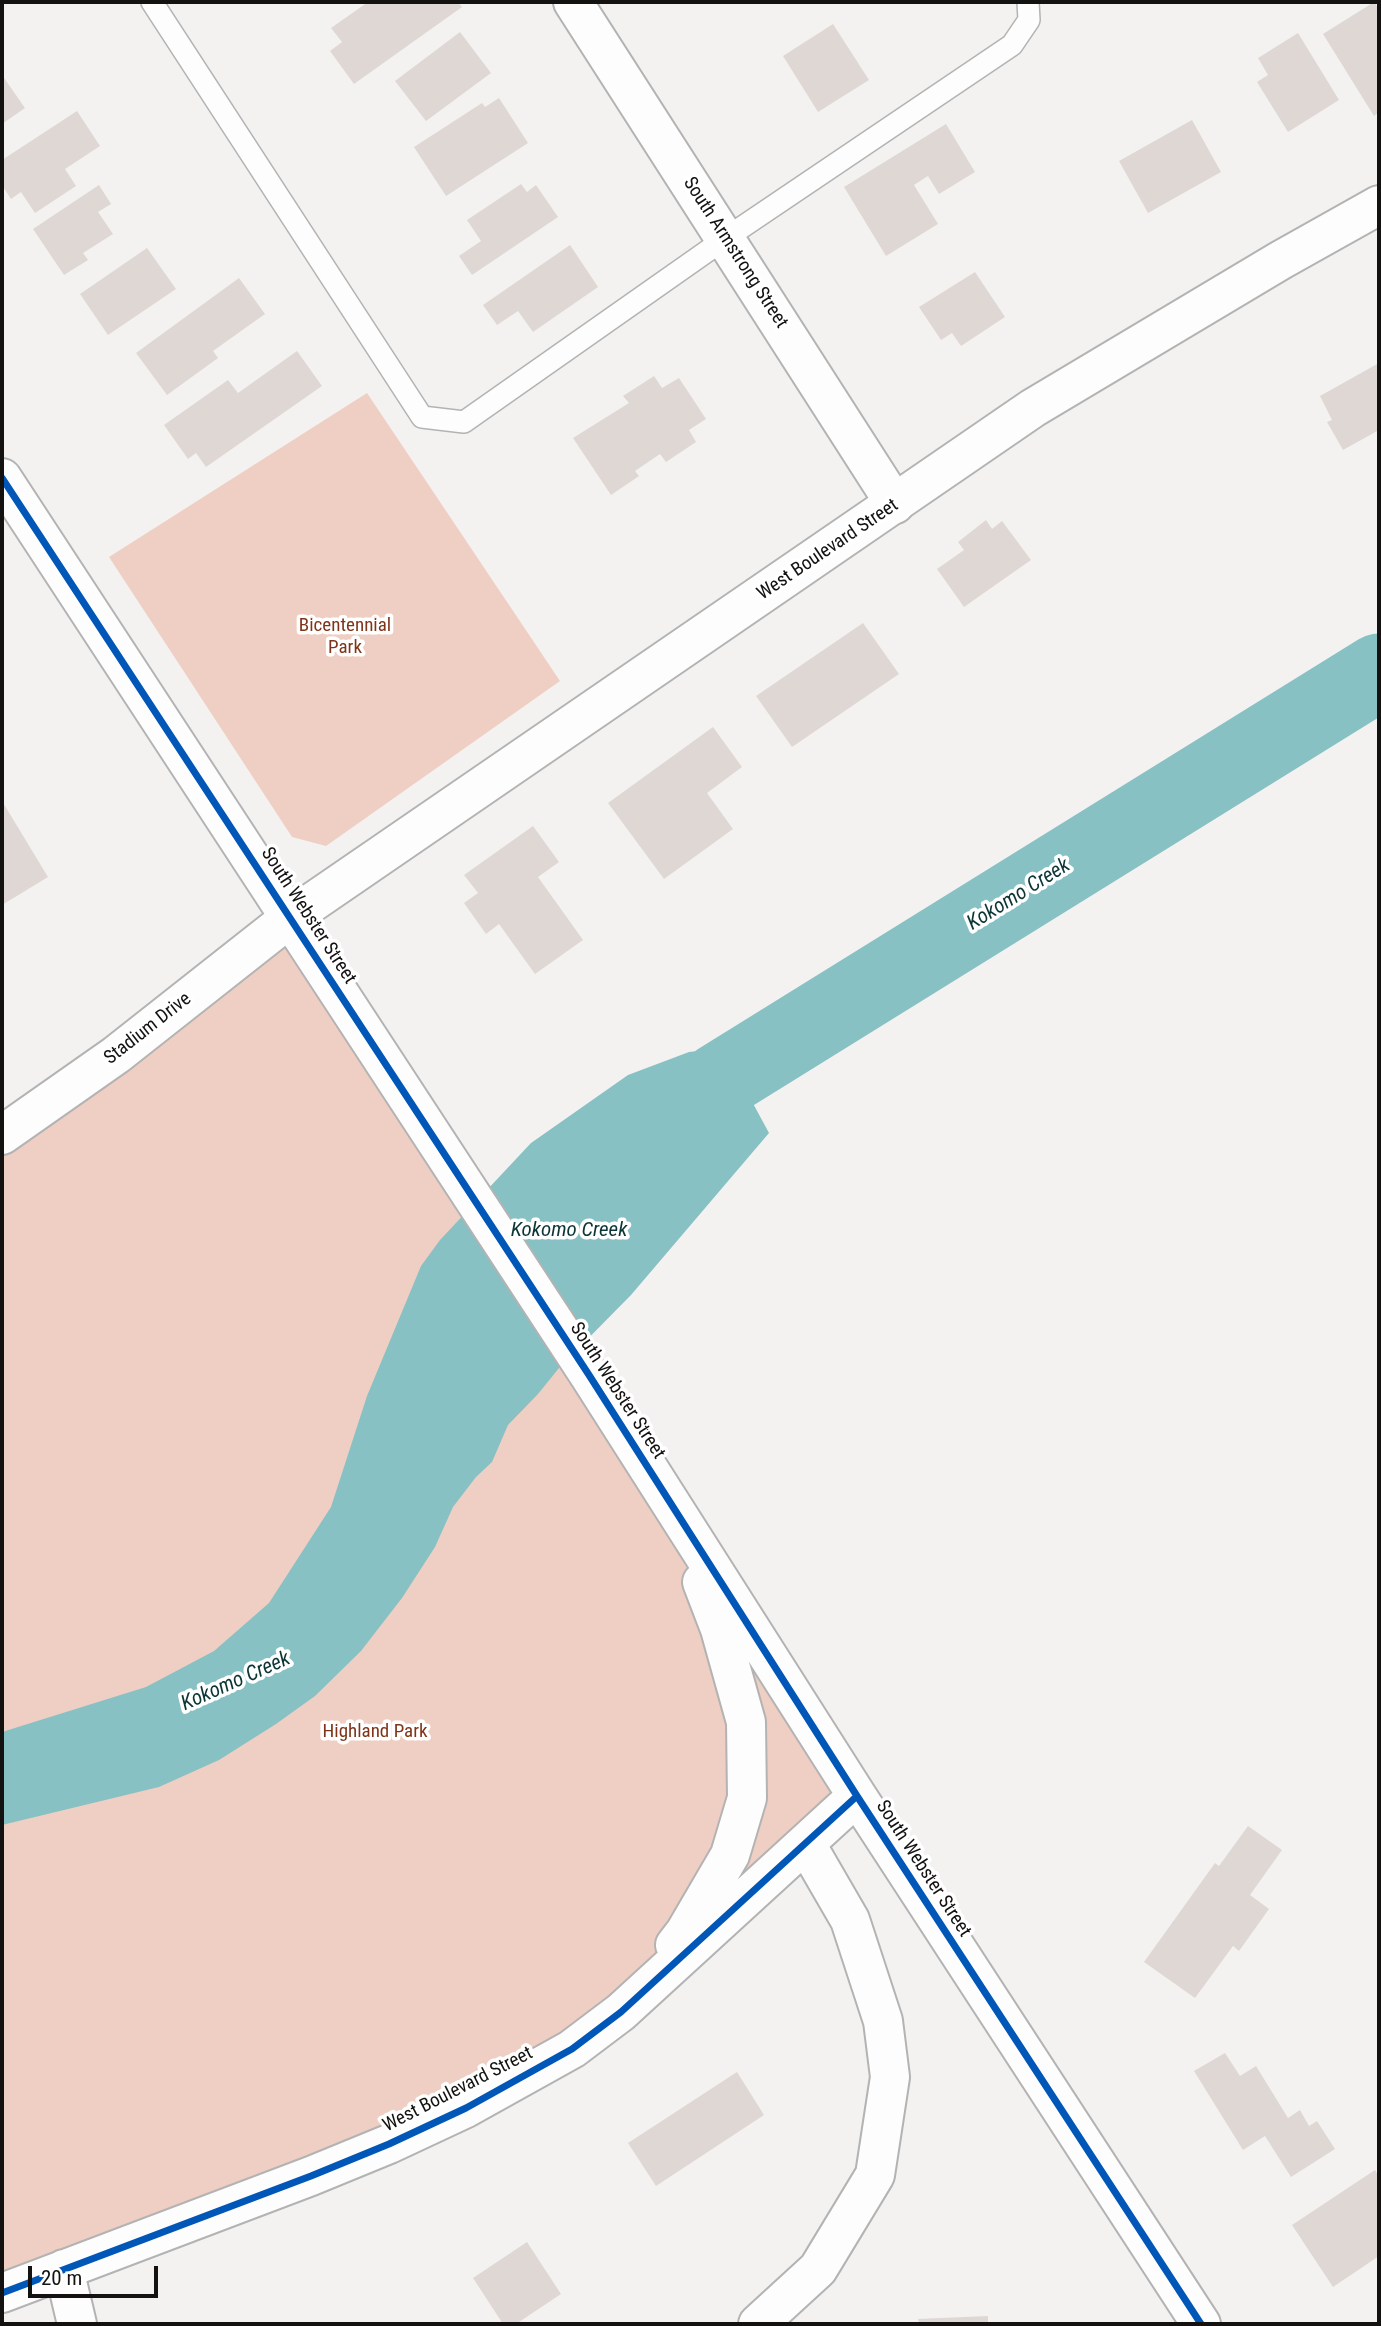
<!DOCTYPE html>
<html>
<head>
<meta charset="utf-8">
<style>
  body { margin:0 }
  #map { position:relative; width:1381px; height:2326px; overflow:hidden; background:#f3f2f1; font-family:"Roboto Condensed",sans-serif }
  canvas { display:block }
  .frame { position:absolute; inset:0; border:4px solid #131211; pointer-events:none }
  .scale { position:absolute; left:28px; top:2266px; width:130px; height:32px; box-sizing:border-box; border:4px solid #131211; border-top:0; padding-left:9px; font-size:21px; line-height:24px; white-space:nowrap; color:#131211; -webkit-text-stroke:5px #fff; paint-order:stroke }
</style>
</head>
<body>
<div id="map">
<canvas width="1381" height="2326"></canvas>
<div class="frame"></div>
<div class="scale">20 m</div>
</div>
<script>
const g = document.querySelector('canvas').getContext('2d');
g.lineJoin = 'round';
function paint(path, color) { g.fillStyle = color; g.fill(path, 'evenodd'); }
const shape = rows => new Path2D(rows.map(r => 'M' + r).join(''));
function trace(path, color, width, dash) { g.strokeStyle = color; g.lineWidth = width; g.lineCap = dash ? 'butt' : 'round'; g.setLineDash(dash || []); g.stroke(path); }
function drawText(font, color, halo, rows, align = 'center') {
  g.font = font + ' "Roboto Condensed",sans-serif'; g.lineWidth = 7; g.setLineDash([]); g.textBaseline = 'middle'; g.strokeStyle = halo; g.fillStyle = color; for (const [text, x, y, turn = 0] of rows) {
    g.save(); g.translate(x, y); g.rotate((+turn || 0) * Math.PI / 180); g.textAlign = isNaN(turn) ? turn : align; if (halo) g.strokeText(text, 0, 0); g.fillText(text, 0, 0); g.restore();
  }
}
const green = shape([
  [367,393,560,681,326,846,292,837,109,557],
  [291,917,857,1796,572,2049,2,2293,2,1135]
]);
const water = shape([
  [723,1048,769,1133,631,1295,559,1368,538,1394,508,1425,492,1462,476,1477,453,1507,435,1547,402,1598,361,1651,315,1696,276,1724,219,1760,159,1787,2,1825,2,1732,146,1687,214,1651,269,1603,331,1507,367,1396,421,1266,440,1240,531,1143,628,1075,689,1052]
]);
const river = shape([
  [668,1151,718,1082,1379,672]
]);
const building = shape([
  [368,2,458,2,462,7,354,84,330,51,342,42,331,28],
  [1374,2,1379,9,1379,112,1374,116,1323,34],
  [833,24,869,80,818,112,783,56],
  [460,32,491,73,426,121,395,81],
  [1298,33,1339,100,1288,132,1257,82,1268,75,1258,58],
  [2,75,25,108,2,124],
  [499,98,528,143,446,196,414,147,482,103,485,107],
  [77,111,100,146,65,169,76,186,35,213,21,192,11,199,2,185,2,160],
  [1192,120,1221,172,1148,213,1119,161],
  [946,124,975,172,939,194,928,176,914,185,938,224,886,256,844,187],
  [521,184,527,192,536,185,558,217,472,275,459,256,481,241,467,220],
  [99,185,111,204,98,212,113,234,83,253,88,260,64,275,33,229],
  [570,245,598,287,533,332,518,311,497,325,483,305],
  [147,248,176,289,108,335,80,294],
  [975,272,1005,317,961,346,952,333,941,340,919,307],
  [239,278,265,314,213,351,218,358,167,395,136,353],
  [297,351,322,386,206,467,196,453,188,459,164,425,228,380,238,393],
  [1379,363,1379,430,1343,450,1327,422,1332,420,1320,396],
  [654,376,662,388,679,378,706,419,689,430,696,442,666,462,660,454,635,471,639,476,611,495,573,438,629,403,623,396],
  [986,520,992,529,1002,521,1031,560,964,607,937,569,964,550,958,542],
  [863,623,899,674,792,747,756,696],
  [713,727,742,767,707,793,733,829,664,879,608,803],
  [2,801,48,877,2,905],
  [533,826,559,862,538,877,583,940,535,974,499,924,486,934,464,903,478,893,464,875],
  [1248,1826,1282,1850,1250,1895,1269,1909,1239,1951,1233,1946,1195,1998,1144,1962,1215,1863,1219,1866],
  [1225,2053,1240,2076,1256,2066,1288,2118,1300,2110,1309,2126,1317,2121,1335,2149,1291,2177,1265,2136,1243,2150,1194,2071],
  [737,2072,764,2115,656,2186,628,2143],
  [1375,2170,1379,2177,1379,2256,1333,2287,1292,2225],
  [527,2242,561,2294,516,2324,503,2324,473,2278],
  [988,2316,988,2324,919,2324,918,2319]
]);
const service = shape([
  [152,2,422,417,464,422,726,238,1012,45,1029,20,1028,2]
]);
const minor = shape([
  [573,2,895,504],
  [2,478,589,1375,857,1796,1201,2324],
  [2,1135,116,1055,291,917],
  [675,1945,685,1932,730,1855,747,1798,746,1722,720,1629,702,1582],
  [64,2269,77,2324],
  [2,2293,311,2176,389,2144,466,2108,572,2049,621,2012,857,1796],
  [758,2324,818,2269,875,2175,890,2077,883,2021,850,1920,806,1844]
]);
const secondary = shape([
  [291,917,1033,408,1281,260,1379,205]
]);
const cycleway = shape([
  [2,478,589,1375,857,1796,1201,2324],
  [2,2293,311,2176,389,2144,466,2108,572,2049,621,2012,857,1796]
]);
const streetNames = [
  ["South Armstrong Street",735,253,57],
  ["West Boulevard Street",828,550,-34],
  ["South Webster Street",308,916,57],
  ["Stadium Drive",148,1029,-38],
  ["South Webster Street",617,1391,57],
  ["South Webster Street",923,1869,57],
  ["West Boulevard Street",458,2090,-27]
];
const parkNames = [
  ["Bicentennial",345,626],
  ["Park",345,648],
  ["Highland Park",375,1732]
];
const waterNames = [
  ["Kokomo Creek",1019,895,-32],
  ["Kokomo Creek",569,1231],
  ["Kokomo Creek",236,1682,-24]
];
paint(green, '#efcfc3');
paint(water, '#87c1c3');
trace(river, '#87c1c3', 77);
paint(building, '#dfd7d4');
trace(service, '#b4b3b3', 24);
trace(minor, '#b4b3b3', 42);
trace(secondary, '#b4b3b3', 42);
trace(service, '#fdfdfd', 21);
trace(minor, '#fdfdfd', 38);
trace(secondary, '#fdfdfd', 38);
trace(cycleway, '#0057b8', 7);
drawText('19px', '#131211', '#fff', streetNames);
drawText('19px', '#7f3419', '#fff', parkNames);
drawText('italic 21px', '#0c3536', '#fff', waterNames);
</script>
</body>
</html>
